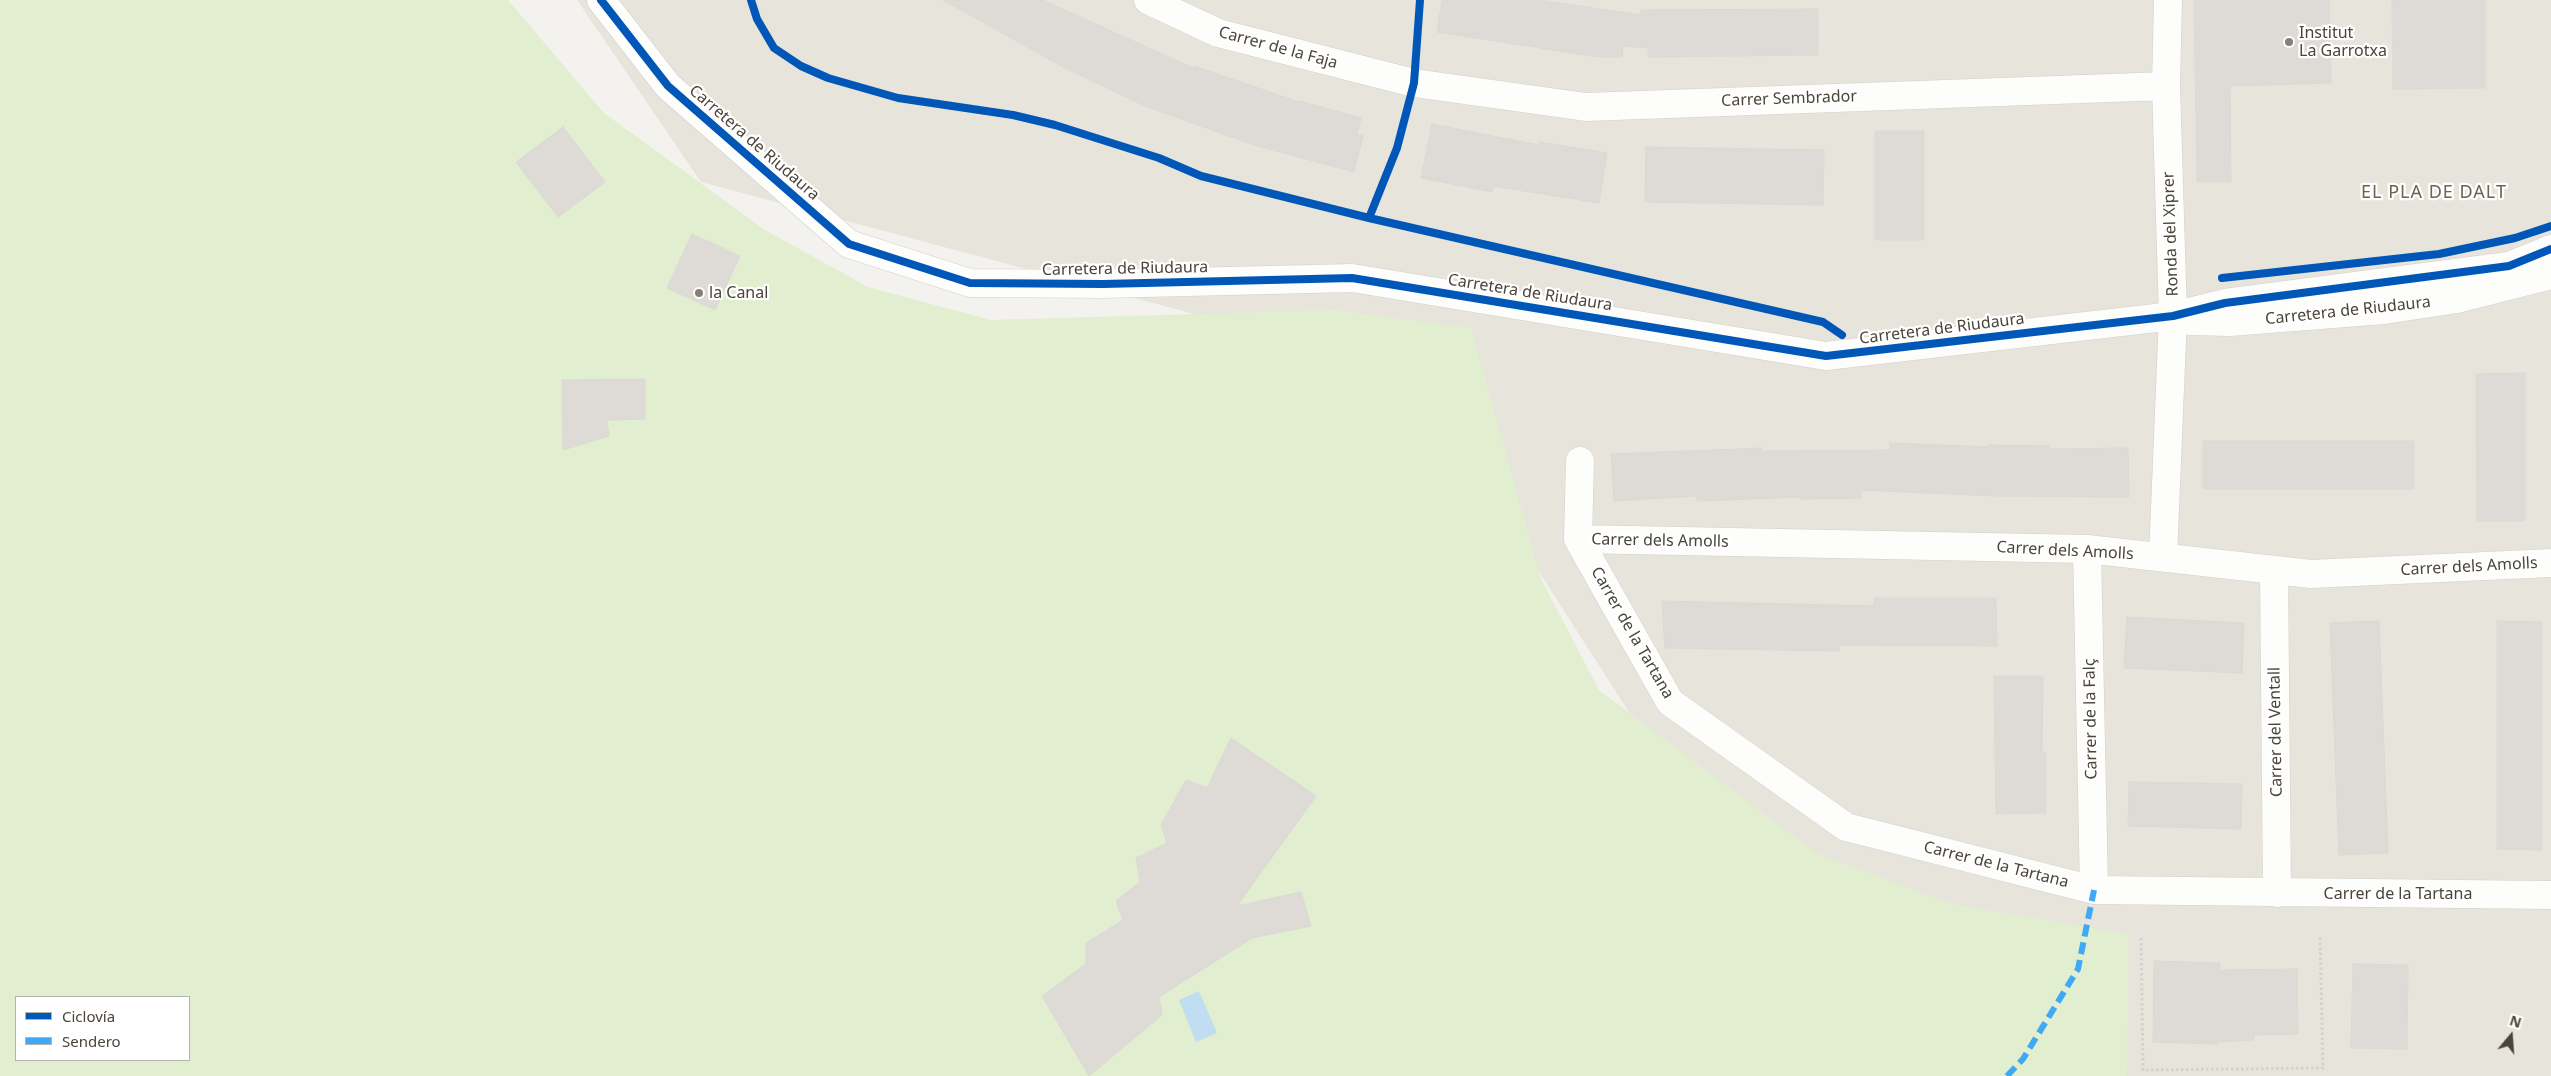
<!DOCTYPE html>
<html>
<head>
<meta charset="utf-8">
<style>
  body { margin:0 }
  #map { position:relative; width:2551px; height:1076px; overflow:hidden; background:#f4f2ee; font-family:"Noto Sans",sans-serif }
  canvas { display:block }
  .legend { position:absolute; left:15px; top:996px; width:175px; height:65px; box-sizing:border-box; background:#fff; border:1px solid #b7b4b0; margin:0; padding:6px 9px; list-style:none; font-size:15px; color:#4b4439 }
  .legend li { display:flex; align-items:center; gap:10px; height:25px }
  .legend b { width:25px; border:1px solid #b7b4b0 }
  .north { position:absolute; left:2486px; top:1011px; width:50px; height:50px; -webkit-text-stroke:4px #fff; paint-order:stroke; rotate:18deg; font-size:14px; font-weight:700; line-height:20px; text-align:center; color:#4b4439 }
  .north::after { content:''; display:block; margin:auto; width:18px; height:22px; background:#4b4439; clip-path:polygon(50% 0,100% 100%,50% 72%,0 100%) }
</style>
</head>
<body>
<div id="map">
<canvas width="2551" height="1076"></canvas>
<ul class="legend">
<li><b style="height:6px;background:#0057b8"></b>Ciclovía</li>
<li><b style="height:6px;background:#3fa9f5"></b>Sendero</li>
</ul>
<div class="north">N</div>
</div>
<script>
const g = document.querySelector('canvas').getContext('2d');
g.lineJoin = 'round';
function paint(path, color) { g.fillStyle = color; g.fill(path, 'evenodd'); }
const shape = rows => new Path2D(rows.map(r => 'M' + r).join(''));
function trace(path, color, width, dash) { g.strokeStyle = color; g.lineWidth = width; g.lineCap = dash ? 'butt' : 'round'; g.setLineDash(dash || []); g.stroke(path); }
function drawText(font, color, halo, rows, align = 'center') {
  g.font = font + ' "Noto Sans",sans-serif'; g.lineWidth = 4.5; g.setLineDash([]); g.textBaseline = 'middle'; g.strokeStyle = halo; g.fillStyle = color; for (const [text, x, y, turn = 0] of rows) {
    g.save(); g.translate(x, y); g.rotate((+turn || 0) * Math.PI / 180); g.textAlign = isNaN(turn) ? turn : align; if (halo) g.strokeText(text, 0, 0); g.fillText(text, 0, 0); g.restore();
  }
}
const residential = shape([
  [577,0,2551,0,2551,1076,2073,1076,1698,820,1411,372,701,182]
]);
const green = shape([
  [0,0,508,0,604,113,765,230,868,287,991,320,1334,310,1471,328,1541,579,1599,690,1818,854,1952,904,2129,934,2127,1076,0,1076],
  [16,997,189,997,189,1060,16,1060]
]);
const water = shape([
  [1199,991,1217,1033,1196,1042,1179,1000]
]);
const building = shape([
  [943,0,1043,0,1193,68,1194,66,1299,102,1299,101,1361,118,1357,134,1363,136,1354,172,1254,145,1145,106,1063,67,943,0],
  [1442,0,1540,0,1641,15,1641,10,1818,9,1818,55,1648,57,1648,48,1623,46,1622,57,1598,57,1437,32,1442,0],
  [2194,0,2329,0,2331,83,2230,86,2231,182,2197,182,2194,0],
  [2392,0,2485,0,2485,88,2393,89,2392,0],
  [1432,124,1539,145,1540,142,1607,153,1599,203,1493,186,1492,192,1421,178,1432,124],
  [563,127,605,182,558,217,516,162,563,127],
  [1875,131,1924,131,1924,240,1875,240,1875,131],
  [1646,147,1824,150,1823,205,1645,202,1646,147],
  [692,234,740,256,715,310,667,288,692,234],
  [2525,373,2525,521,2477,521,2476,374,2525,373],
  [645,379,645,419,607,420,609,436,563,450,562,380,645,379],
  [2203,441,2414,441,2414,489,2203,489,2203,441],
  [1890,443,1988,447,1988,445,2049,446,2049,449,2128,448,2129,497,1995,496,1861,490,1861,498,1800,499,1800,497,1697,501,1697,496,1614,501,1611,454,1762,448,1762,451,1890,450,1890,443],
  [1874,598,1996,598,1997,646,1840,645,1839,651,1665,648,1662,601,1874,606,1874,598],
  [2127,617,2244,623,2242,673,2124,668,2127,617],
  [2379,621,2388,853,2339,855,2330,623,2379,621],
  [2497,621,2542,622,2542,850,2497,849,2497,621],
  [1994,676,2043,676,2042,753,2046,753,2046,813,1996,814,1994,676],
  [1231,738,1316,796,1237,906,1301,892,1311,926,1252,938,1159,997,1162,1015,1089,1076,1042,996,1086,964,1086,943,1123,920,1116,901,1140,882,1136,858,1167,843,1161,825,1186,780,1207,788,1231,738],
  [2129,782,2242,784,2241,829,2128,826,2129,782],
  [2154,961,2220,963,2220,970,2297,969,2298,1034,2253,1035,2254,1040,2218,1042,2218,1044,2153,1042,2154,961],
  [2353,964,2408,965,2407,1049,2351,1048,2353,964]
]);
const path = shape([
  [2141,938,2143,1070,2323,1068,2320,935]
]);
const minor = shape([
  [601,0,668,86,849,244,970,283,1103,284,1352,278,1826,356,2173,316,2225,303,2509,266,2551,249],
  [1148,0,1218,33,1414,83,1586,107,2166,86],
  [2191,321,2230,322,2384,310,2457,299,2551,275],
  [1578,539,1670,702,1846,827,2094,890,2551,895],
  [1578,539,2087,549,2311,574,2551,563],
  [1578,539,1580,461],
  [2087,549,2094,890],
  [2163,557,2173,316,2166,86,2168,0],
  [2274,570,2277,893]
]);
const quiet = shape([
  [2007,1076,2023,1059,2078,969,2094,890]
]);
const cycleway = shape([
  [601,0,668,86,849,244,970,283,1103,284,1352,278,1826,356,2173,316,2225,303,2509,266,2551,249],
  [751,0,757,19,774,48,801,66,828,78,898,98,1013,115,1055,125,1159,158,1201,176,1369,218,1823,322,1842,335],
  [1369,218,1397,148,1414,83,1420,0],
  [2222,278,2439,254,2515,238,2551,226]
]);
const markers = [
  [2289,42,5,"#868178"],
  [699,293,5,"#868178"]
];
const poiNames = [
  ["Institut",2299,33],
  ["La Garrotxa",2299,51],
  ["la Canal",709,293]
];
const streetNames = [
  ["Carrer de la Faja",1278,48,15],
  ["Carrer Sembrador",1789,99,-2],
  ["Carretera de Riudaura",754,143,41],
  ["Ronda del Xiprer",2171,234,-92],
  ["Carretera de Riudaura",1125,269,-1],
  ["Carretera de Riudaura",1530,293,9],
  ["Carretera de Riudaura",2348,311,-6],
  ["Carretera de Riudaura",1942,329,-7],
  ["Carrer dels Amolls",1660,541,1],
  ["Carrer dels Amolls",2065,551,3],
  ["Carrer dels Amolls",2469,567,-3],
  ["Carrer de la Tartana",1632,633,60],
  ["Carrer de la Falç",2091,719,-91],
  ["Carrer del Ventall",2276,732,-91],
  ["Carrer de la Tartana",1996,865,14],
  ["Carrer de la Tartana",2398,894]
];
const neighbourhoodNames = [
  ["EL PLA DE DALT",2434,193]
];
paint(residential, '#e7e4dc');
paint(green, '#e1eecf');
paint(water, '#c0ddf1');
paint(building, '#dedbd6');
trace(building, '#dcd9d4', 1);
trace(minor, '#d2d0cb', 29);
trace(path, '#d3d2cc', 3, [2.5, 2.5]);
trace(minor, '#fdfdfc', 28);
trace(quiet, '#3fa9f5', 6, [12, 6]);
trace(cycleway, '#0057b8', 8);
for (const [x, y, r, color] of markers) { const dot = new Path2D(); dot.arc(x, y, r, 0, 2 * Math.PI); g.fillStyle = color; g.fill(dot); trace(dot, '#fff', 2); }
drawText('16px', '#4b4439', '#fff', poiNames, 'left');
drawText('16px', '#4b4439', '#fff', streetNames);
g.letterSpacing = '1px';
drawText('18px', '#6e6250', '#fff', neighbourhoodNames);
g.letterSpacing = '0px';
</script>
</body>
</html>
